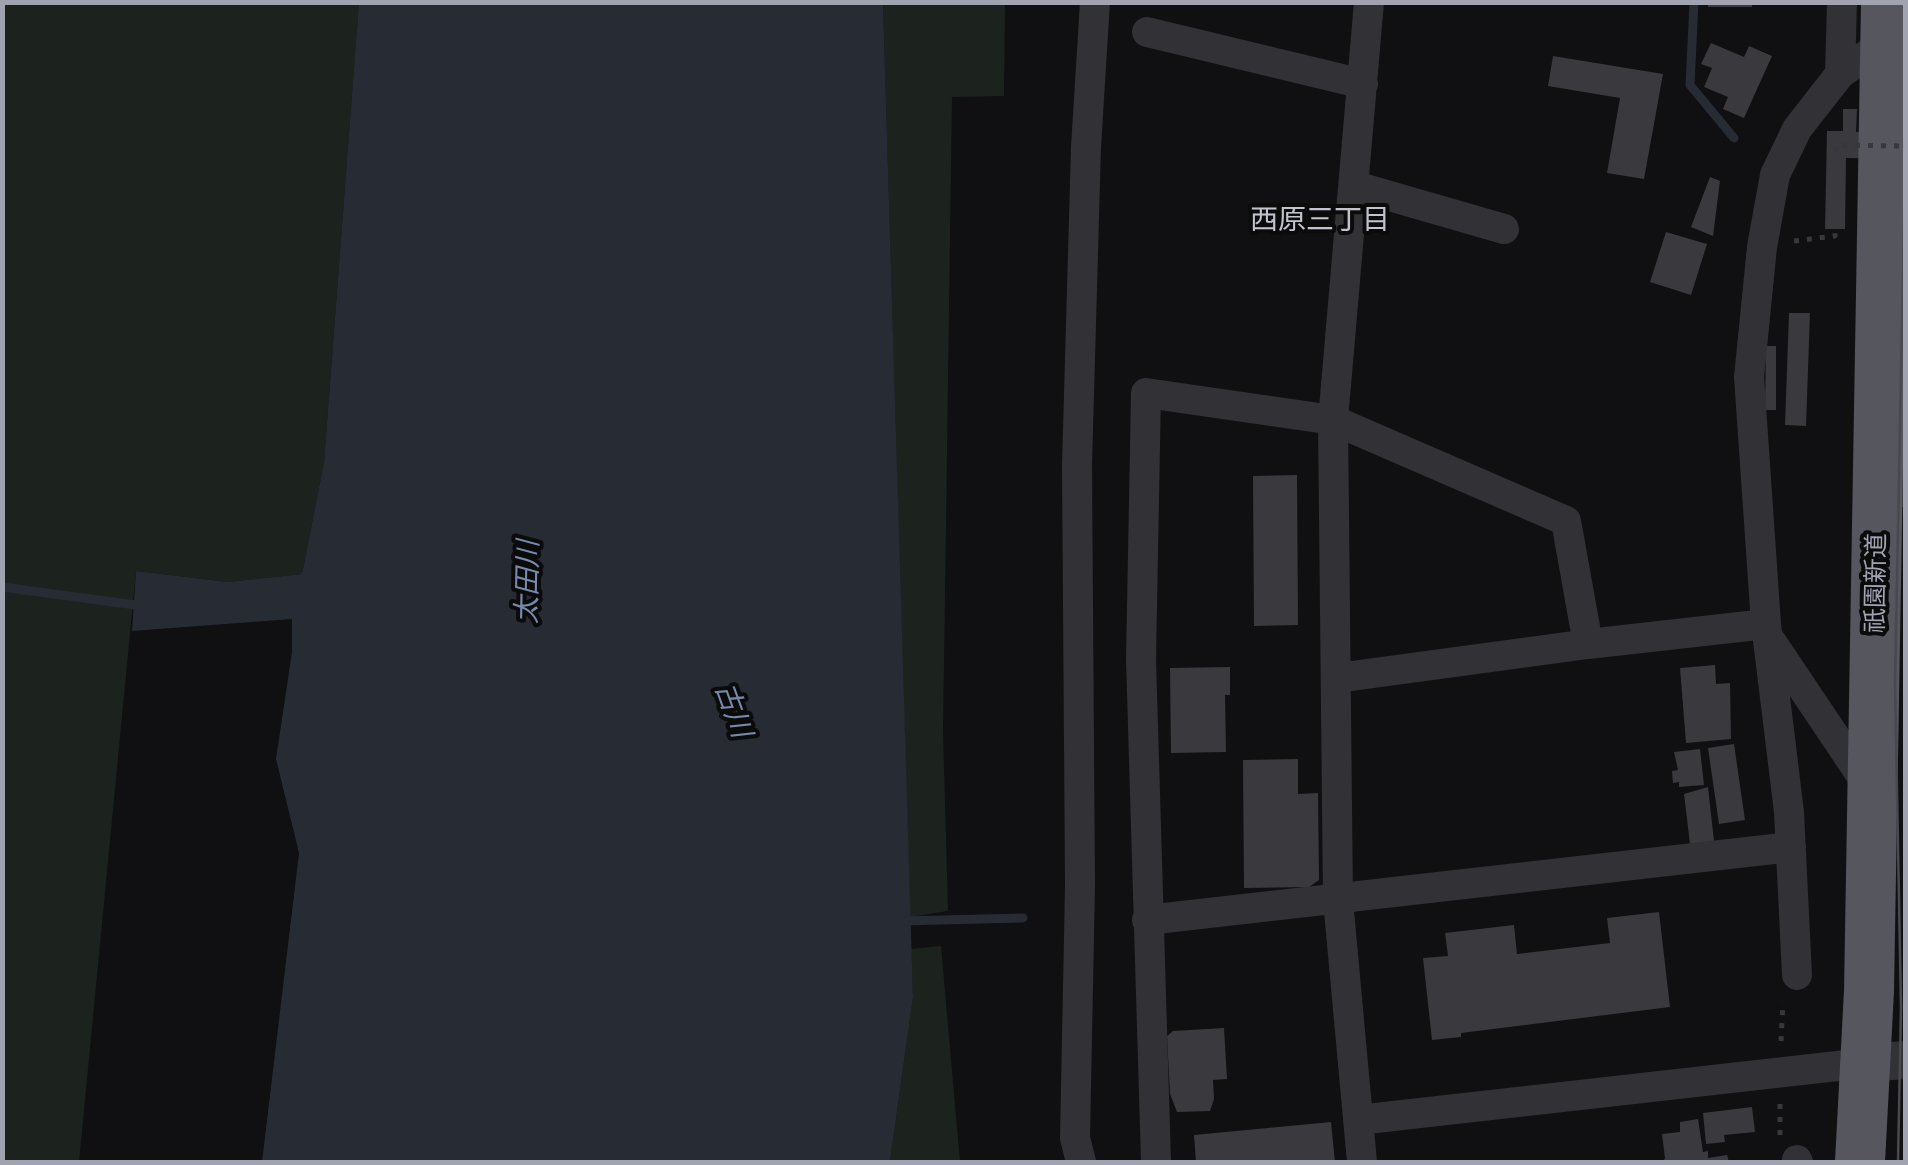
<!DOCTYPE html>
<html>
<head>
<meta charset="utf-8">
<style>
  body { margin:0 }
  #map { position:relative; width:1908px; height:1165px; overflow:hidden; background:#100f11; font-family:"Asap Condensed",sans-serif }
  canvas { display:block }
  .frame { position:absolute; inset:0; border:5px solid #a1a3b1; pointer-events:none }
</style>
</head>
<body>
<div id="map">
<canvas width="1908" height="1165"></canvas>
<div class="frame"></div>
</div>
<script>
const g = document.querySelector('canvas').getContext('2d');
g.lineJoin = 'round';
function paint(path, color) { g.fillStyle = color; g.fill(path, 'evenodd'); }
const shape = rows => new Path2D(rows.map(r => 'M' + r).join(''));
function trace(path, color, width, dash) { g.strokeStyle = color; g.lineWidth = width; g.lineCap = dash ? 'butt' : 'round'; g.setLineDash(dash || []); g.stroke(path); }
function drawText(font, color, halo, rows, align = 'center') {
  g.font = font + ' "Asap Condensed","Noto Sans JP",sans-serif'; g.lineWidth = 8; g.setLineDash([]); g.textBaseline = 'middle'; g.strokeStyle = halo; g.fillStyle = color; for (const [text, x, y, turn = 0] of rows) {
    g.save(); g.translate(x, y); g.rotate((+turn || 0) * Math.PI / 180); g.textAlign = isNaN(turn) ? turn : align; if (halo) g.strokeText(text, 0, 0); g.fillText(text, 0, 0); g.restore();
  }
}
const green = shape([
  [2,3,359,3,324,462,302,574,228,582,136,571,79,1162,3,1162],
  [883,3,1005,3,1004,96,952,97,943,732,948,911,910,917],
  [941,946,960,1162,890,1162,913,997,911,949]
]);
const water = shape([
  [359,2,883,3,913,997,890,1162,262,1162,299,853,276,759,292,652,292,619,132,631,136,571,228,582,302,574,324,462]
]);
const stream = shape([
  [1694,2,1690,85,1734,138],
  [2,587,143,606],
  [901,921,1023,918]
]);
const building = shape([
  [1708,2,1752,2,1752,7,1708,7],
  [1711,43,1744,57,1749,46,1772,56,1744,118,1723,109,1728,97,1704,87,1712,68,1701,64],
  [1553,56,1663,74,1644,179,1607,173,1620,98,1548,86],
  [1843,109,1857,109,1856,132,1906,132,1906,159,1846,158,1845,229,1825,229,1827,131,1843,131],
  [1710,177,1720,181,1713,236,1691,227],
  [1666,232,1707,244,1691,295,1650,282],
  [1906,241,1906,508,1902,507],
  [1789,313,1810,313,1806,426,1785,425],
  [1766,346,1776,346,1776,410,1765,410],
  [1297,475,1298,625,1254,626,1253,476],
  [1715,665,1716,684,1730,683,1731,739,1686,743,1680,668],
  [1230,667,1230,695,1225,695,1226,752,1171,753,1170,668],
  [1734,744,1745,820,1719,824,1708,748],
  [1700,749,1704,785,1679,787,1679,782,1673,783,1672,771,1678,770,1674,752],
  [1298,759,1298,794,1318,793,1319,880,1309,887,1244,888,1243,760],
  [1708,787,1714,841,1690,844,1684,794],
  [1659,912,1670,1007,1461,1033,1461,1037,1432,1040,1423,958,1448,956,1445,933,1514,925,1517,954,1610,943,1607,918],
  [1224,1028,1227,1079,1213,1080,1214,1099,1210,1111,1177,1112,1170,1094,1167,1036,1173,1031],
  [1752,1107,1755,1132,1724,1135,1725,1142,1706,1144,1703,1113],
  [1698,1119,1703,1152,1708,1151,1708,1158,1727,1155,1729,1162,1663,1162,1665,1158,1662,1134,1680,1132,1680,1122],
  [1331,1122,1335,1162,1196,1162,1194,1135]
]);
const path = shape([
  [1794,241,1835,236,1835,229],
  [1781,1041,1783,1002],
  [1780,1135,1780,1101]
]);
const minor = shape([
  [1147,32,1363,84],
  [1840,74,1842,2],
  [1355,186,1504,229],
  [1771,641,1871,790],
  [1337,678,1588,644,1766,624],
  [1147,920,1791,847],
  [1797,975,1789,812,1766,624,1749,377,1762,247,1775,175,1797,129,1840,74,1885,42],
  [1358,1120,1864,1063],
  [1797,1160,1798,1162],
  [1081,1162,1075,1138,1080,886,1077,465,1086,147,1095,2],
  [1156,1162,1141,659,1146,393,1333,420,1566,521,1588,644],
  [1362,1162,1338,900,1333,420,1369,2]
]);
const tertiary = shape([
  [1864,1063,1906,1060]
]);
const trunk = shape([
  [1860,1162,1869,991,1886,2]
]);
const tram = shape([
  [1898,1162,1901,1007,1895,682,1906,118]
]);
const pathBridge = shape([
  [1836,152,1836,145,1906,146]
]);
const streetNames = [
  ["祇園新道",1876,583,-89]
];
const neighbourhoodNames = [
  ["西原三丁目",1320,220]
];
const waterNames = [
  ["太田川",528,582,-89],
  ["古川",733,710,70]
];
paint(green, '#1c231e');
paint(water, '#272b34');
trace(stream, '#272b34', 9);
paint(building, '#3a393e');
trace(path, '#37373d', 5, [5, 8]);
trace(minor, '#313136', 30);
trace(tertiary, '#313136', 38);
trace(trunk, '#55565e', 50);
trace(tram, '#48484f', 2.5);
trace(pathBridge, '#37373d', 5, [5, 8]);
drawText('25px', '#a1a3b1', '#0b0b0c', streetNames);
drawText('28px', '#c2c3ce', '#0b0b0c', neighbourhoodNames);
drawText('italic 28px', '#788aac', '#0b0b0c', waterNames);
</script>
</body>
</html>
